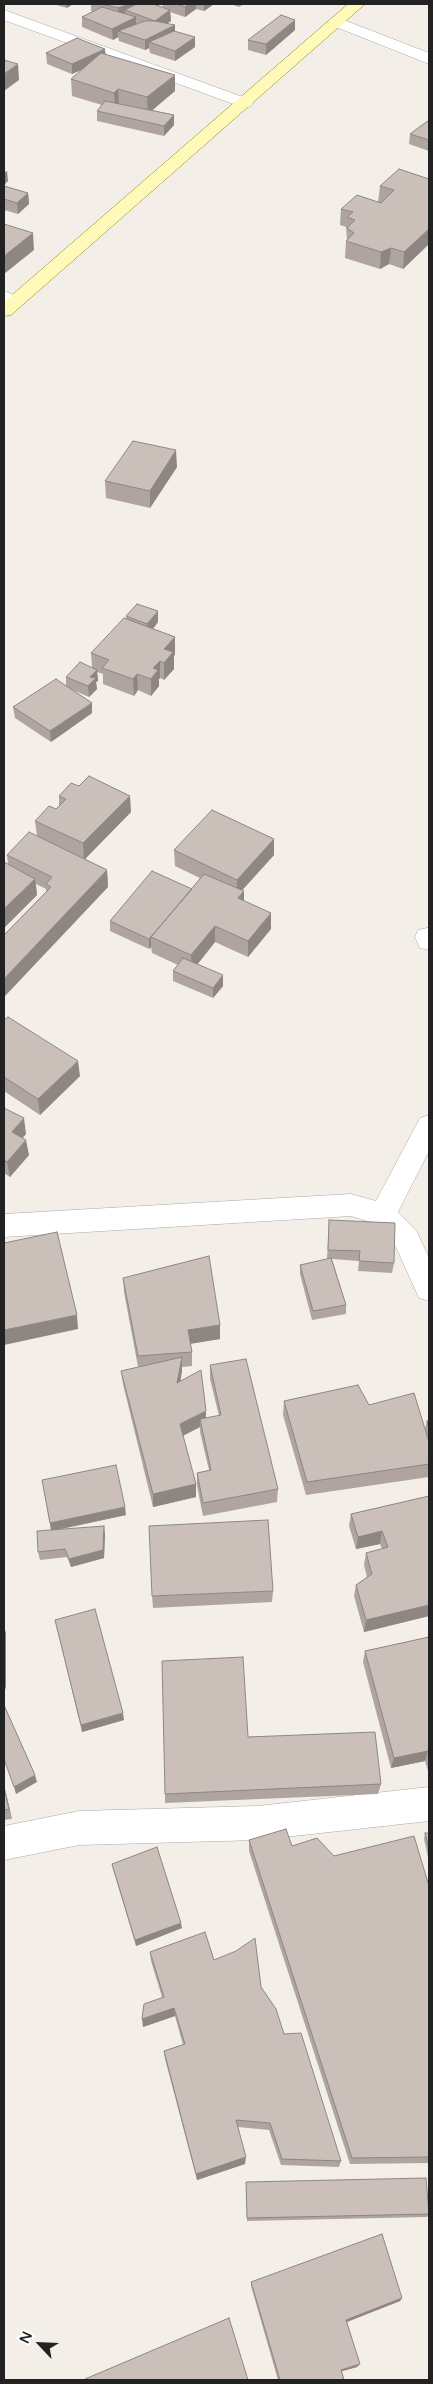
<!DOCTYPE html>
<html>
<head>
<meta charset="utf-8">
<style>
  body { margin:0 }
  #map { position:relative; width:433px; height:2384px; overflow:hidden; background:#f3eee8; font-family:"Varela Round",sans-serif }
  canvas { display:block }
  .frame { position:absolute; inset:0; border:5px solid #222; pointer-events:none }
  .north { position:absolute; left:15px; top:2319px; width:50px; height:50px; -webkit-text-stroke:4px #fff; paint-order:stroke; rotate:295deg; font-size:14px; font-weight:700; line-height:20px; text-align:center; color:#222 }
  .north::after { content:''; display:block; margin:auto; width:18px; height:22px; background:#222; clip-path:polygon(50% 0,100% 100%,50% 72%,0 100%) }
</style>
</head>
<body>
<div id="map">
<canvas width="433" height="2384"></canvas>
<div class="frame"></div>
<div class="north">N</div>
</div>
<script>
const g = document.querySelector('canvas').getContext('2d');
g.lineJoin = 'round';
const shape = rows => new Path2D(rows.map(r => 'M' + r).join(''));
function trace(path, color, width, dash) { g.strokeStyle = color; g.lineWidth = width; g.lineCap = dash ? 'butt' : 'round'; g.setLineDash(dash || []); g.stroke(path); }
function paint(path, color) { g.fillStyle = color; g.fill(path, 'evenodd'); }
const street = shape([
  [4,10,251,100,253,103,251,106,245,108,239,106,4,20,4,10],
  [336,17,429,53,429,64,331,25,328,22,331,19,336,17],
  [4,291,21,298,23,302,21,306,14,308,4,304,4,291],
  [427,928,429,928,429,950,420,948,415,937,418,930,427,928],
  [429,1115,429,1151,398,1212,417,1232,429,1258,429,1301,419,1298,396,1247,374,1223,351,1216,4,1237,4,1214,351,1194,376,1201,420,1118,429,1115],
  [429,1787,429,1821,258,1840,79,1845,4,1860,4,1826,79,1811,258,1806,429,1787]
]);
const secondary = shape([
  [348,4,365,4,11,315,4,316,4,302,348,4]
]);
const wall = shape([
  [53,4,73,4,67,8],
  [91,4,153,4,163,7,162,4,214,4,204,11,196,9,185,17,170,12,171,21,167,23,175,32,195,47,175,61,150,53,149,48,145,50,119,41,118,37,113,40,82,27,82,17,93,11,91,11],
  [231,4,244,4,239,7],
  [295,30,266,55,248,50,248,40],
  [46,53,105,55,175,91,151,110,174,115,174,125,164,136,97,121,97,111,102,105,72,96,71,79,83,69,72,74,47,64],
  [429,120,429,151,409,144,410,134],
  [429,179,429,244,403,269,389,264,380,269,345,258,346,241,347,240,346,227,340,225,341,209,378,202,380,186],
  [4,186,28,193,29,204,18,214,4,210],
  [177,467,150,508,106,498,105,481],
  [126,616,158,622,153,629,175,637,175,654,174,656,174,669,164,680,160,678,159,679,159,686,151,696,138,690,134,696,103,684,103,674,97,672,98,681,96,682,97,689,89,697,73,690,92,703,92,713,51,742,15,718,13,707,66,686,66,677,92,667,91,653,126,619],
  [59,796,131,812,85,859,107,870,108,887,4,997,4,935,46,892,46,889,36,884,37,895,4,928,4,862,8,865,7,855,37,836,35,821,56,809,59,806],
  [274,839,274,855,242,890,244,901,271,929,248,957,215,942,197,965,223,986,213,998,173,981,173,971,178,965,152,953,151,947,149,949,110,931,110,921,192,889,200,878,175,866,174,850],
  [4,1020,80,1076,40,1115,4,1091],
  [4,1108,26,1134,22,1138,29,1155,10,1177,4,1173],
  [329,1220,394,1263,392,1273,358,1271,359,1261,332,1259,346,1305,346,1314,312,1320,300,1274,300,1265,327,1259],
  [123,1278,220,1325,220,1339,190,1344,192,1352,192,1366,182,1367,180,1381,206,1411,206,1418,219,1416,210,1379,210,1365,278,1489,277,1502,203,1516,197,1486,197,1473,209,1470,200,1432,200,1427,183,1436,196,1497,153,1507,123,1384,121,1371,138,1367,124,1292],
  [284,1401,369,1405,425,1429,427,1421,429,1421,429,1477,306,1495,283,1415],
  [42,1480,126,1515,57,1530,105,1534,104,1558,71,1567,67,1557,40,1560,38,1552,51,1530],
  [429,1496,429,1616,364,1632,354,1596,356,1585,367,1577,364,1565,366,1553,382,1549,380,1544,356,1549,349,1526,351,1514],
  [273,1591,272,1602,153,1608,152,1596],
  [55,1620,124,1720,82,1732],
  [429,1637,429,1774,425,1761,391,1768,363,1662,365,1651],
  [248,1737,381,1784,378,1794,165,1803,165,1794],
  [4,1785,12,1819,4,1820],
  [425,1833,429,1833,429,1862,424,1839],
  [249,1840,292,1846,334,1856,429,1886,429,2163,350,2164,249,1851],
  [112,1864,182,1928,136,1946,113,1869],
  [150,1952,214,1960,261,1987,284,2034,341,2161,339,2167,281,2165,269,2130,238,2127,245,2164,197,2180,165,2059,164,2051,183,2045,175,2016,143,2027,162,1997,151,1961],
  [246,2182,429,2214,427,2217,247,2221],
  [251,2282,402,2298,400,2301,347,2322,357,2367,342,2371,344,2380,278,2380,251,2286]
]);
const shadedWall = shape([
  [66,4,73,4,67,8],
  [129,4,137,4,125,10,125,16,119,18,118,8],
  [189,4,196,4,196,9,185,17,185,7],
  [204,4,214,4,204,11],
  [170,10,171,21,155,31,155,21],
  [136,17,136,28,118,31,118,37,113,40,112,29],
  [295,20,295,30,266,55,266,44],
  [175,25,175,35,149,42,149,48,145,50,145,40],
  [195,37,195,47,175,61,175,51],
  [105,49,106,59,72,74,72,64],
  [18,64,19,80,4,91,4,74],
  [175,75,175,91,148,114,147,97],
  [118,89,119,105,115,109,114,93],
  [174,115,174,125,164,136,164,126],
  [7,171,8,181,4,185,4,173],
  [28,193,29,204,18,214,17,203],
  [429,229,429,244,403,269,404,252],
  [33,233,34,250,4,274,4,256],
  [391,248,389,264,380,269,381,252],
  [176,450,177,467,150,508,150,491],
  [158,611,158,622,148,635,147,624],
  [175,637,175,654,174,656,174,669,164,680,164,649],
  [160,661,160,678,159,679,159,686,151,696,151,679,153,668],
  [97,670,98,681,96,682,97,689,89,697,88,686,90,677],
  [137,674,138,690,134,696,133,679],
  [92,703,92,713,51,742,50,731],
  [130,796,131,812,84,860,83,843],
  [274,839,274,855,237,896,237,880],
  [107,870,108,887,4,997,4,979],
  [35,879,37,895,4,928,4,909],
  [192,889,151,937,151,947,149,949,149,939],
  [244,891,244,907,238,898],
  [271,913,271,929,248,957,248,941],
  [215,926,215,942,192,971,191,955],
  [223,975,223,986,213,998,213,988],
  [78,1061,80,1076,40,1115,38,1099],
  [24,1118,26,1134,14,1147,12,1132],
  [26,1140,29,1155,10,1177,7,1162],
  [77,1315,78,1329,4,1345,4,1330],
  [220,1325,220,1339,188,1344,188,1330],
  [182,1357,182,1371,178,1397,177,1383],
  [206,1411,206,1424,200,1419,200,1427,180,1437,180,1424],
  [196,1484,196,1497,153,1507,153,1494],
  [125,1507,126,1515,51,1531,50,1523],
  [104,1526,105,1534,104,1558,71,1567,69,1559],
  [382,1531,380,1544,356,1549,358,1537],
  [429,1605,429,1616,364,1632,366,1620],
  [4,1626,6,1633,6,1690,4,1683],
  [123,1713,124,1720,82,1732,81,1725],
  [428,1751,425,1761,391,1768,394,1758],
  [35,1775,37,1782,16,1794,14,1787],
  [4,1785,12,1819,9,1809],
  [181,1923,182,1928,136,1946,135,1940],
  [174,2008,175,2016,143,2027,142,2019],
  [246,2157,245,2164,197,2180,196,2174],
  [402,2298,400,2301,344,2323,346,2320],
  [360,2364,357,2367,339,2372,341,2370]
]);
const building = shape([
  [102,4,129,4,118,8,102,4],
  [137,4,153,4,170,10,155,21,175,25,145,40,118,31,145,21,155,21,125,10,137,4],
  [177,4,189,4,185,7,177,4],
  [102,7,136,17,112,29,82,17,102,7],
  [281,15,295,20,266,44,248,40,281,15],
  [174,31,195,37,175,51,149,42,174,31],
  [77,38,105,49,72,64,46,53,77,38],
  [101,53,175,75,147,97,118,89,114,93,71,79,101,53],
  [4,60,18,64,4,74,4,60],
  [105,101,174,115,164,126,97,111,105,101],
  [429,120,429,140,410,134,429,120],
  [399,169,429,179,429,229,404,252,391,248,381,252,346,241,354,233,347,228,355,220,347,217,353,212,341,209,357,195,381,203,394,190,380,186,399,169],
  [4,186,28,193,17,203,4,199,4,186],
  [4,224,33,233,4,256,4,224],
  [133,441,176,450,150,491,105,481,133,441],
  [137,604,158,611,147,624,126,616,137,604],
  [124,618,175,637,164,649,173,652,164,663,160,661,153,668,158,670,151,679,137,674,133,679,102,668,109,660,91,653,124,618],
  [80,662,97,670,90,677,96,678,88,686,66,677,80,662],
  [56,679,92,703,50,731,13,707,56,679],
  [89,776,130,796,83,843,35,821,49,806,56,809,66,799,59,796,71,783,79,786,89,776],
  [212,810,274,839,237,880,174,850,212,810],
  [29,832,107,870,4,979,4,935,51,887,46,884,52,877,7,855,29,832],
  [4,862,35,879,4,909,4,862],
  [152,871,192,889,149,939,110,921,152,871],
  [204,874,244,891,238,898,271,913,248,941,215,926,191,955,151,937,204,874],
  [183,958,223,975,213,988,173,971,183,958],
  [8,1017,78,1061,38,1099,4,1077,4,1020,8,1017],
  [4,1108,24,1118,12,1132,26,1140,7,1162,4,1160,4,1108],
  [329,1220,395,1223,394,1263,359,1261,360,1251,328,1250,329,1220],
  [57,1232,77,1315,4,1330,4,1243,57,1232],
  [209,1256,220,1325,188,1330,192,1352,138,1356,123,1278,209,1256],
  [331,1258,346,1305,313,1311,300,1265,331,1258],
  [182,1357,177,1383,201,1370,206,1411,180,1424,196,1484,153,1494,121,1371,182,1357],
  [246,1359,278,1489,203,1503,197,1473,211,1470,200,1419,221,1415,210,1365,246,1359],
  [358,1385,369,1405,414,1393,429,1442,429,1464,307,1482,284,1401,358,1385],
  [427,1421,429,1421,429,1430,427,1421],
  [116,1465,125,1507,50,1523,42,1480,116,1465],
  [429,1496,429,1605,366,1620,356,1585,372,1574,366,1553,388,1547,382,1531,358,1537,351,1514,429,1496],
  [268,1520,273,1591,152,1596,149,1526,268,1520],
  [104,1526,103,1550,69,1559,65,1549,38,1552,37,1531,104,1526],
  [95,1609,123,1713,81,1725,55,1620,95,1609],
  [429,1637,429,1754,428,1751,394,1758,365,1651,429,1637],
  [243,1657,248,1737,375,1732,381,1784,165,1794,162,1661,243,1657],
  [4,1705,35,1775,14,1787,4,1759,4,1705],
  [4,1788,9,1809,4,1810,4,1788],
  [286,1829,292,1846,317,1838,334,1856,414,1836,429,1886,429,2157,352,2158,249,1840,286,1829],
  [425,1833,429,1833,429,1848,425,1833],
  [157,1847,181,1923,135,1940,112,1864,157,1847],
  [205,1932,214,1960,236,1951,255,1938,261,1987,276,2009,284,2034,301,2033,341,2161,282,2159,270,2123,236,2120,246,2157,196,2174,164,2051,185,2044,174,2008,142,2019,144,2004,164,1997,150,1952,205,1932],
  [426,2178,429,2214,247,2218,246,2182,426,2178],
  [382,2234,402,2298,346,2320,360,2364,341,2370,344,2380,280,2380,251,2282,382,2234],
  [229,2318,248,2380,86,2380,85,2379,229,2318]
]);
trace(street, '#a9a9a9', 1);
trace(secondary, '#828000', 1);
paint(street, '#fff');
paint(secondary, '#fffaba');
paint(wall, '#afa4a0');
paint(shadedWall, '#8e8682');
paint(building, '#cbbfba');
trace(building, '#8e8682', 1);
</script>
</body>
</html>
